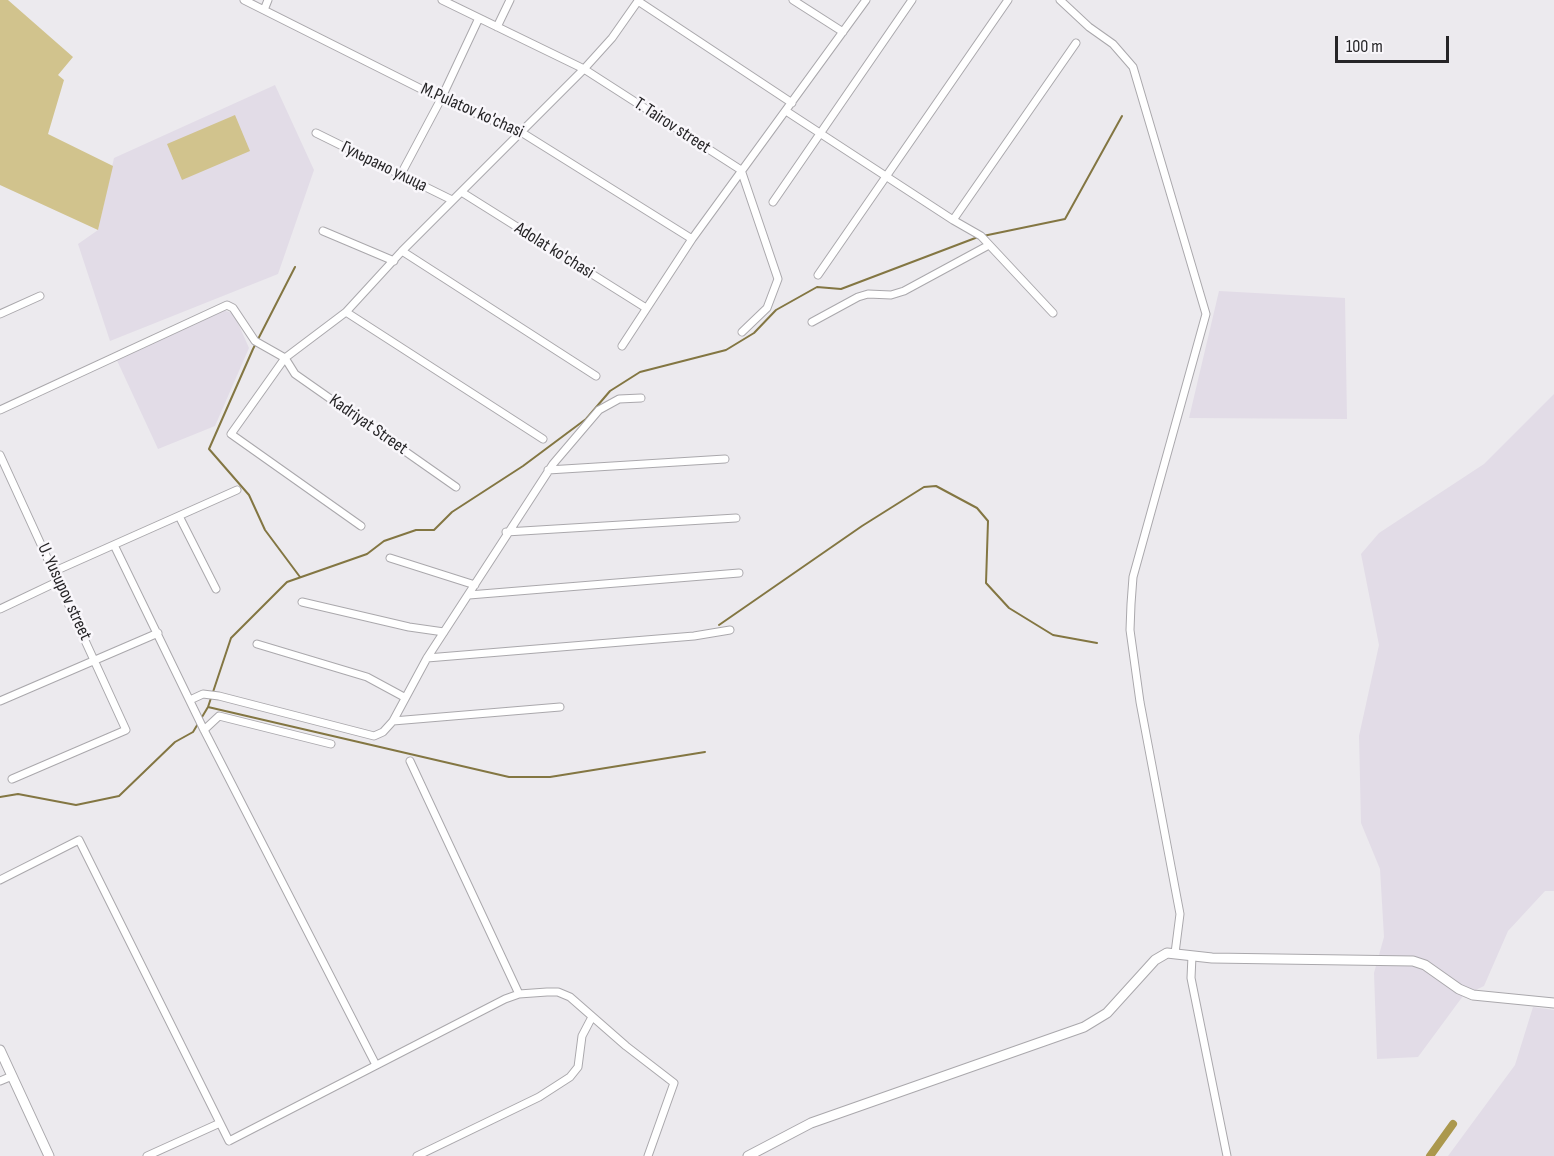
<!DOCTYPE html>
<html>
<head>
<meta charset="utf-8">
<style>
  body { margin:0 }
  #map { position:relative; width:1554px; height:1156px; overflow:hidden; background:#eceaee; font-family:"Sofia Sans Condensed",sans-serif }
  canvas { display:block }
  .scale { position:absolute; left:1335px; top:36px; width:114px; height:27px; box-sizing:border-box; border:3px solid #262527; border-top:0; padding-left:8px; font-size:18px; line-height:21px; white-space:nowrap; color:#262527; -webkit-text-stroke:4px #f9f7fb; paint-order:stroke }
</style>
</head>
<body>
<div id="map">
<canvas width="1554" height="1156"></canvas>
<div class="scale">100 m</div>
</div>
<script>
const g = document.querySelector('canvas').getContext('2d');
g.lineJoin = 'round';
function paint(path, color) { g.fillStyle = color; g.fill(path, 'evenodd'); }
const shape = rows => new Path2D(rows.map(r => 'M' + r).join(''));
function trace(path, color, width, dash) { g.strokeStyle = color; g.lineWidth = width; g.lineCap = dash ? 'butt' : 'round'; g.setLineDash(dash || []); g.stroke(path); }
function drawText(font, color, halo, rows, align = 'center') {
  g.font = font + ' "Sofia Sans Condensed",sans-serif'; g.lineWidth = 5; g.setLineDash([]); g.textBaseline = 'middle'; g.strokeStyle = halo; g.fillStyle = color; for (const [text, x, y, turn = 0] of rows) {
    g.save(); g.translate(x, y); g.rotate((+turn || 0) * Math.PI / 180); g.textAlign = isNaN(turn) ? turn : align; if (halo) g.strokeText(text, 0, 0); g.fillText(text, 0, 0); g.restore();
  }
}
const built = shape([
  [275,85,314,170,278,274,110,341,78,244,98,230,114,158],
  [1219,291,1345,298,1347,419,1189,418],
  [221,309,234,314,249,348,215,426,158,449,114,354],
  [1554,394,1554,891,1545,891,1508,931,1484,986,1463,996,1418,1057,1377,1059,1374,973,1384,937,1380,869,1361,823,1359,736,1379,645,1361,554,1379,533,1484,464],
  [1533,1007,1554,1010,1554,1156,1448,1156,1515,1065]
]);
const green = shape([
  [0,0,8,0,73,57,58,75,64,80,48,134,113,166,98,230,0,185],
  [235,115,250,151,182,180,167,144]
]);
const stream = shape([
  [983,236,1065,219,1122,116],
  [295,267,253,349,209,449,249,495,265,530,300,577],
  [719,625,862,526,924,487,936,486,977,508,988,521,986,583,1009,608,1053,635,1097,643],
  [208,707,231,638,287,582,367,554,384,541,416,530,434,530,452,512,523,466,586,419,610,391,640,372,726,350,754,333,776,310,817,287,841,289,978,237],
  [0,797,18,794,76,805,119,796,175,742,193,732,208,707,509,777,550,777,705,752]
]);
const canal = shape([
  [1430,1156,1453,1124]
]);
const street = shape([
  [244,0,441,99,521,132,692,239],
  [442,0,584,69,741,170,778,279,767,308,742,332],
  [793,0,843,32],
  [1060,0,1089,27,1113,44,1133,67,1206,314,1133,577,1131,604,1130,630,1140,702,1180,914,1175,953],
  [264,10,268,0],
  [497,27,510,0],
  [786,111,953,220,1076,43],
  [316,133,452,200],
  [400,176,441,99,479,18],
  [463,193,646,308],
  [773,202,912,0],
  [953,220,981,236,1053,313],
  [323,231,394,261],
  [402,251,596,376],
  [818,275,1008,0],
  [346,312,543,439],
  [0,314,40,296],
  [812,322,858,297,868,294,891,295,904,291,989,245],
  [622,346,692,239,866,0],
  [0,410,227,305,233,308,255,341,285,358,295,374,456,487],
  [0,455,126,730,12,779],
  [548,470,725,459],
  [179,516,216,589],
  [361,526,231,434,285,358,346,312,402,251,584,69,612,38,638,1,792,103],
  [506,532,736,518],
  [114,545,203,728,376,1065],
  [390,558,475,585],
  [55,571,237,490],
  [469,595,739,573],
  [302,602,409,627,444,632],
  [0,609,59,581],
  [257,644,367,677,404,697],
  [427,658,694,636,730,630],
  [190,700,203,694,219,696,374,736,383,732,393,721,427,658,553,464,599,410,619,399,641,398],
  [0,701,158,633],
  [393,721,560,707],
  [204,730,219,716,331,744],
  [410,761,519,994],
  [0,880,79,840,229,1141,505,999,519,994,547,992,558,992,570,997,626,1046,674,1083,648,1156],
  [1192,956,1191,978,1227,1156],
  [0,1081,12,1076],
  [147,1156,220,1123],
  [417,1156,539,1097,570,1077,578,1067,582,1036,592,1017]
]);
const secondary = shape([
  [0,1050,49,1156],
  [748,1156,811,1123,1084,1027,1107,1013,1155,960,1167,953,1212,958,1413,961,1425,965,1459,989,1473,995,1554,1003]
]);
const streetNames = [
  ["M.Pulatov ko'chasi",472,111,24],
  ["T. Tairov street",672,126,33],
  ["Гульрано улица",384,167,26],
  ["Adolat ko'chasi",554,251,32],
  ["Kadriyat Street",368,425,35],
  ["U. Yusupov street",64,592,65]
];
paint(built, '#e2dce7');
paint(green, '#d1c38d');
trace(stream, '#837642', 2);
trace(canal, '#ab984d', 8);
trace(street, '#aaa8ac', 9);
trace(secondary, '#aaa8ac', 11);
trace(street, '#fff', 7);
trace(secondary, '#fff', 9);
drawText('18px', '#262527', '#f9f7fb', streetNames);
</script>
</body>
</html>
